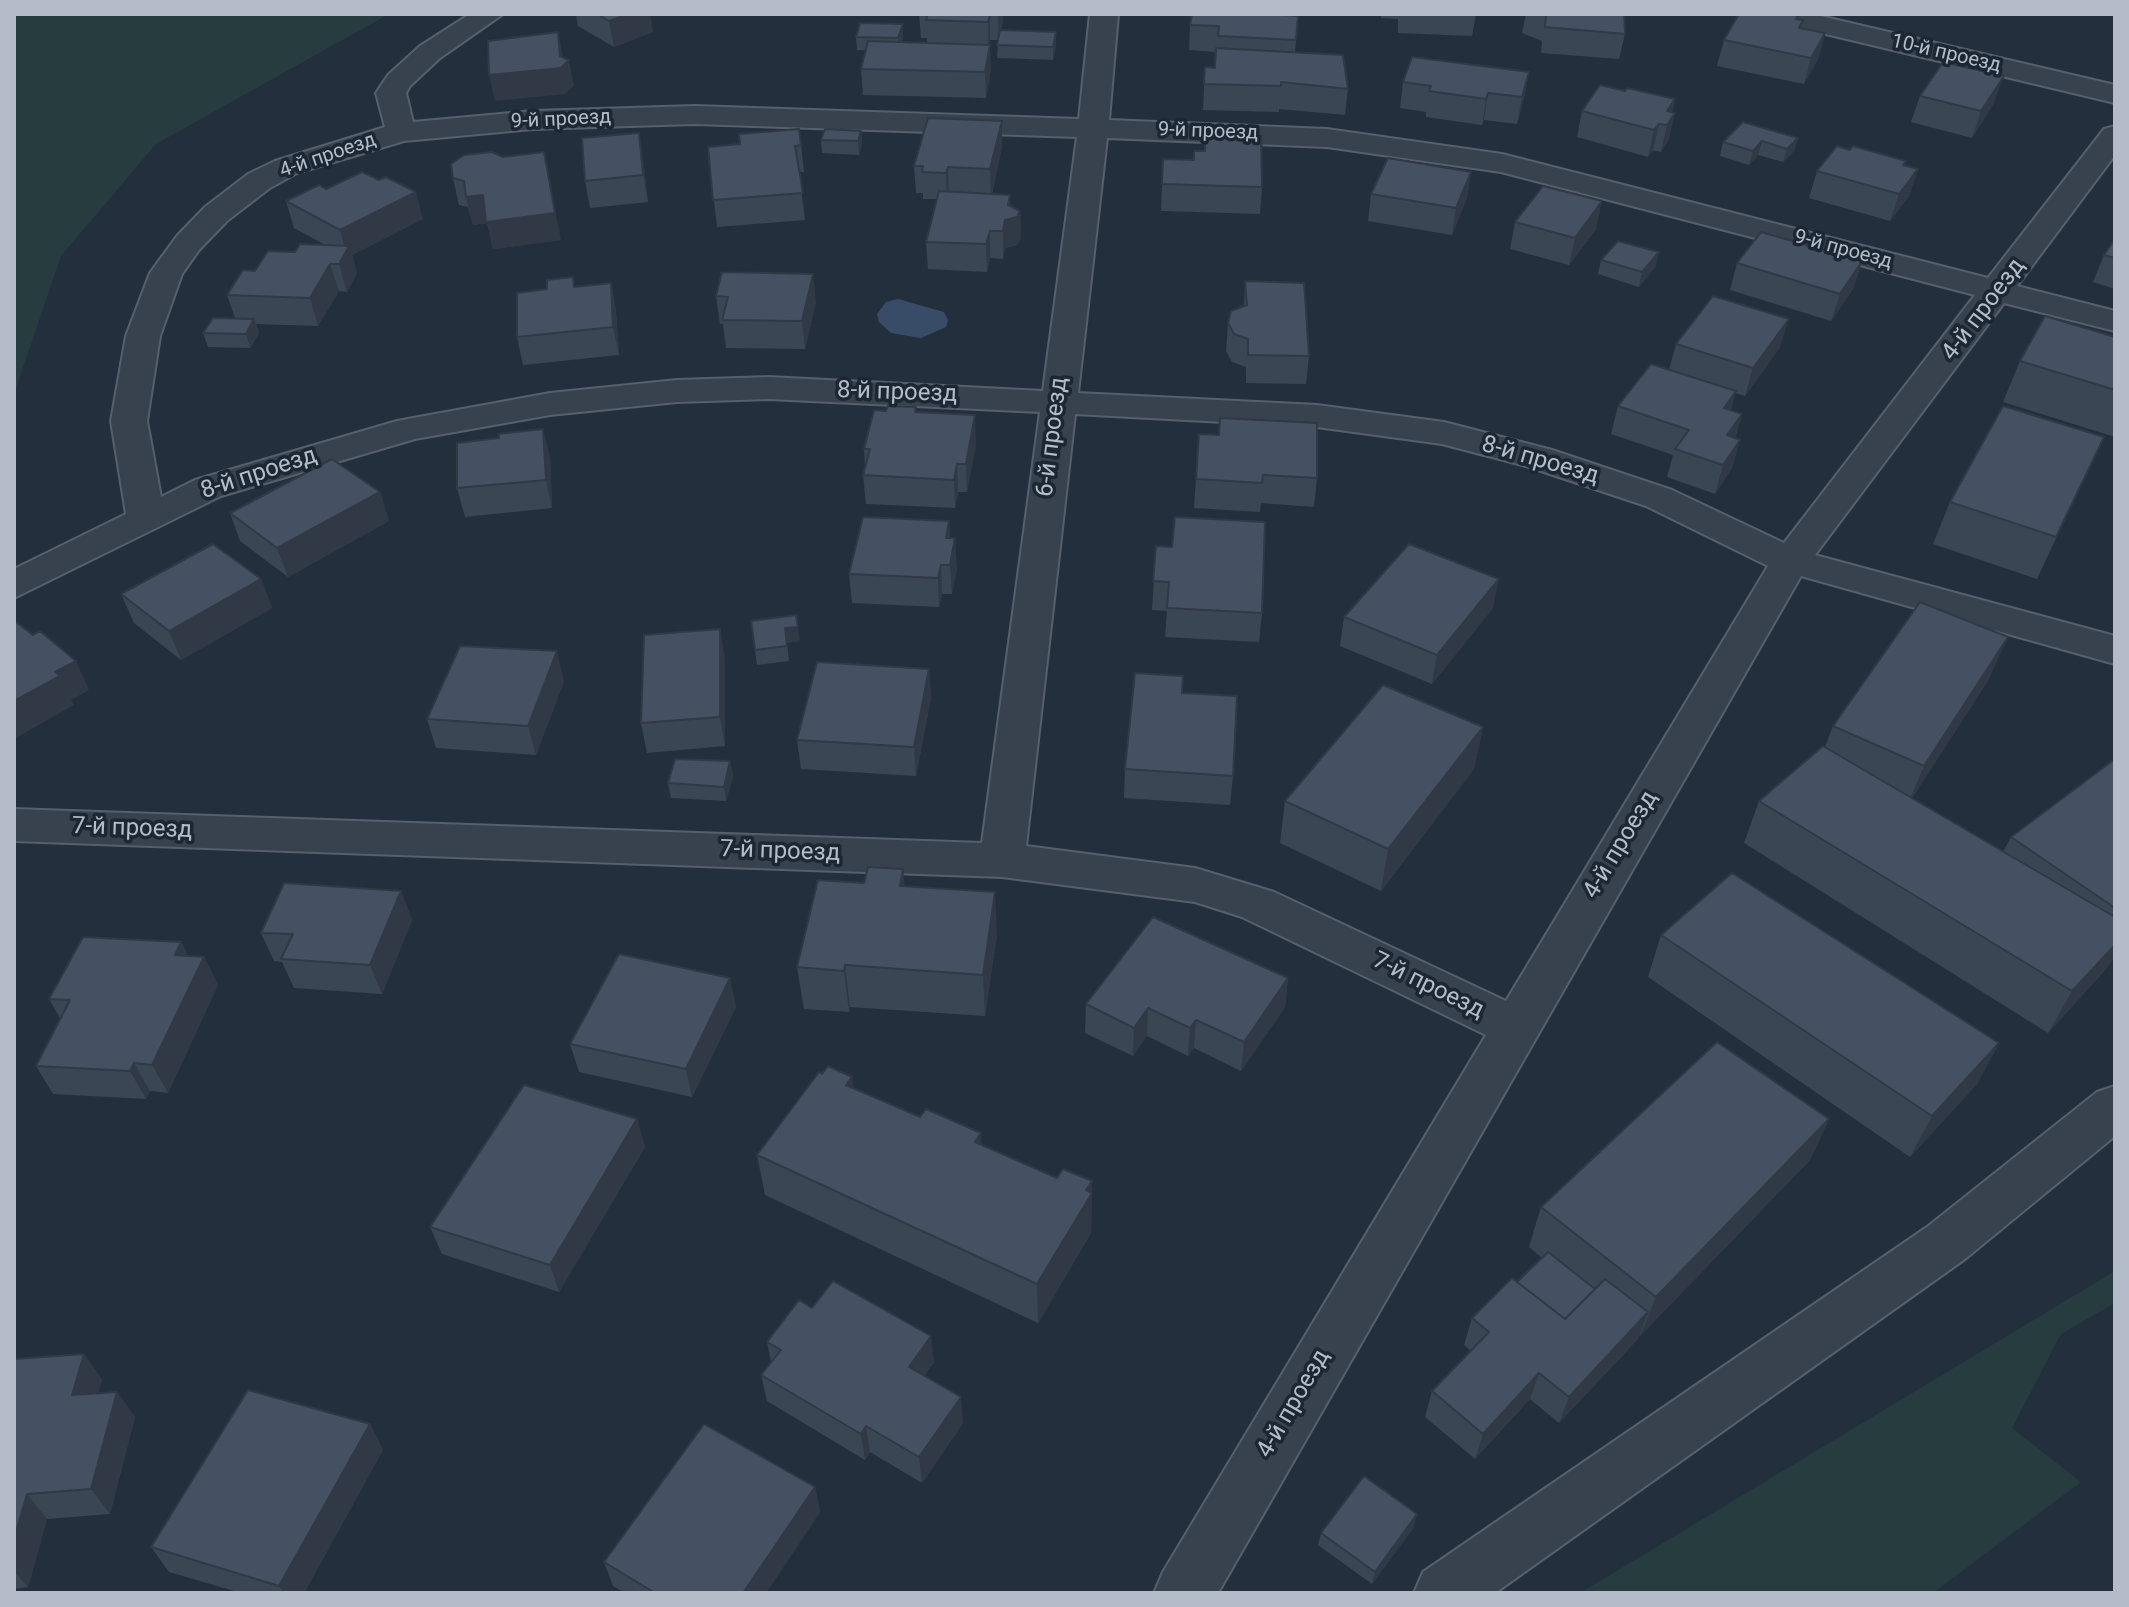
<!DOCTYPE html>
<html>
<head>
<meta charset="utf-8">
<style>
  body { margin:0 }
  #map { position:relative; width:2129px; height:1607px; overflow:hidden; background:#242f3e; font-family:Roboto,sans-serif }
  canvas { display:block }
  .frame { position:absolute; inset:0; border:16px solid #b4bcc9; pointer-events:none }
</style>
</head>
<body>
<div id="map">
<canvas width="2129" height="1607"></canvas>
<div class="frame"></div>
</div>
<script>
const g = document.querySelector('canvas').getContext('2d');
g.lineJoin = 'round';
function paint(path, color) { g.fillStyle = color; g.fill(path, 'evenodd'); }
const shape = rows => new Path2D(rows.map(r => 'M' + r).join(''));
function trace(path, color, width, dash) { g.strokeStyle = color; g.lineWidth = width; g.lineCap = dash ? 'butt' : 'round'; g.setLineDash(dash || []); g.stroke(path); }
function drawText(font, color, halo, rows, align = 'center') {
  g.font = font + ' Roboto,sans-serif'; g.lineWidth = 7; g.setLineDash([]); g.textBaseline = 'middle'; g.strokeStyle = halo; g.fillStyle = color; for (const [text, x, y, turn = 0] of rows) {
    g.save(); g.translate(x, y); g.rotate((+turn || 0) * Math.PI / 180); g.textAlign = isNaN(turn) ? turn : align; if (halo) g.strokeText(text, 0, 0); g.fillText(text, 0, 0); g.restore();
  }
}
const green = shape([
  [14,14,389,14,156,144,61,256,14,394],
  [2115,1271,2115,1303,2061,1334,2012,1428,2081,1482,1933,1593,1580,1593]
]);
const water = shape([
  [898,299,944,312,948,320,946,327,921,338,891,333,879,322,877,314,886,302]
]);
const minor = shape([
  [470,14,503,14,440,58,410,86,406,93,413,122,533,111,695,106,1079,119,1090,14,1118,14,1109,120,1327,129,1502,154,1988,278,2104,129,2115,126,2115,155,2017,286,2115,311,2115,331,2004,303,1815,555,2115,636,2115,664,1801,576,1218,1593,1154,1593,1163,1572,1486,1035,1242,917,1195,902,1002,877,14,841,14,809,982,843,1040,412,769,399,677,402,550,415,415,439,221,496,14,598,14,569,126,514,111,421,126,336,150,273,177,236,205,207,248,174,275,161,385,127,376,93,388,75,420,46,470,14],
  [695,124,1077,137,1043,391,769,377,677,380,550,393,397,421,195,480,161,497,147,421,160,336,182,274,199,250,227,221,270,188,297,173,404,141,533,129,695,124],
  [1107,138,1327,147,1501,172,1975,295,1784,543,1672,490,1552,450,1444,422,1317,405,1078,393,1107,138],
  [1075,414,1317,427,1442,444,1526,466,1646,506,1768,566,1506,1001,1274,892,1195,868,1026,846,1075,414],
  [1763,14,1812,14,2115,85,2115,103,1767,20,1763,14],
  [2115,1086,2115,1136,1965,1259,1495,1593,1414,1593,1423,1572,1927,1227,2097,1092,2115,1086]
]);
const wall = shape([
  [576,14,629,14,653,32,614,47,578,26],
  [919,14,1003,14,1001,30,1056,32,1056,45,1053,60,997,58,998,40,990,40,989,45,991,70,986,98,863,95,861,69,866,50,857,50,856,37,903,37,902,42,927,43,927,38,921,38],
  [1381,14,1476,14,1472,36,1398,33,1398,19,1381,18],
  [1526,14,1624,14,1625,34,1619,59,1541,53,1542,41,1522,33],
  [1298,16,1295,53,1348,89,1345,115,1279,109,1279,112,1203,110,1205,67,1214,68,1215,52,1189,50,1190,25],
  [1799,19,1801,28,1825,33,1818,59,1804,84,1717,66,1724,40],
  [1529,72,1524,98,1517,124,1484,120,1482,125,1426,117,1426,112,1400,108,1403,82],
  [1625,91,1675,99,1672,112,1669,139,1661,152,1653,150,1648,157,1577,137,1582,111],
  [1920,96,1994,103,1972,138,1911,122],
  [861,131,862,144,859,155,822,153,821,140],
  [1798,138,1794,151,1783,162,1758,155,1749,165,1720,156,1723,142],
  [801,145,804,172,799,172,805,220,717,227,708,147],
  [1002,147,992,194,1020,211,1021,238,1017,245,1005,248,1003,259,990,258,987,272,928,269,926,242,937,199,923,199,923,193,916,193,914,166],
  [1163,159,1262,187,1260,214,1161,211],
  [643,160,648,202,590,208,585,181],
  [451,164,561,240,493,249,487,223,473,225,468,207,459,205,453,178],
  [1905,165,1918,169,1909,196,1890,221,1809,198,1817,171],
  [1471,172,1467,198,1452,235,1368,221,1371,194],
  [326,189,423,219,352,255,357,273,347,292,339,291,318,326,256,324,259,333,250,348,208,347,203,333,235,318,227,295,255,271,295,252,325,245,294,228,286,201],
  [1515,222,1596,229,1569,265,1510,249],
  [2115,239,2115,289,2093,282,2104,255],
  [1601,260,1656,266,1639,287,1598,274],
  [1862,261,1853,289,1831,321,1730,290,1737,263],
  [1245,281,1309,356,1306,384,1246,383,1246,367,1232,362,1226,351,1228,323,1244,306],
  [611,283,616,311,619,355,523,365,517,337,575,287],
  [716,296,816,302,805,349,726,348,723,324,720,324],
  [2115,337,2115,437,2003,402,2020,361],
  [1676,344,1780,347,1745,396,1735,393,1731,410,1742,414,1735,438,1740,440,1732,468,1715,494,1667,477,1673,455,1611,434,1618,406,1669,370],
  [917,412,976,444,967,492,958,492,955,508,866,504,863,475,865,466,864,449],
  [1199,434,1317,478,1314,507,1261,503,1260,512,1194,508],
  [2104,437,2037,579,1933,544,1950,502],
  [550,457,552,508,465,517,457,488],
  [380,492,389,521,288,577,240,541,230,513],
  [949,521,950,538,957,567,952,594,942,594,939,607,852,603,849,574],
  [1156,546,1262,613,1259,642,1165,637,1167,611,1152,610],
  [261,579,272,608,181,660,134,623,121,594],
  [1493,608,1432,684,1340,646,1344,617],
  [751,621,800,641,787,643,789,661,757,665],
  [725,658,725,746,647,753,641,723],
  [929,669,931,698,916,776,801,769,797,740],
  [1989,679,1912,798,2003,852,2011,837,2115,759,2115,955,2107,968,2048,1033,1744,843,1759,801,1825,747,1833,726],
  [564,681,536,755,436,748,427,719],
  [1182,693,1233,776,1230,805,1124,798,1125,769],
  [1483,727,1474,769,1381,891,1280,843,1285,801],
  [730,761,733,776,726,801,671,798,668,783],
  [903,869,904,886,997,934,985,1016,850,1007,849,1012,804,1009,797,967,864,883],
  [401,891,412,920,382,994,294,988,282,962,274,961,261,933],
  [1661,935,1999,1043,1977,1084,1910,1157,1648,977],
  [181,942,188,956,204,957,218,985,168,1093,150,1091,146,1099,53,1094,36,1066,60,1018,49,999],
  [1288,978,1285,1007,1241,1071,1194,1048,1188,1056,1147,1036,1133,1056,1085,1033,1086,1004],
  [736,1007,692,1097,579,1072,570,1044],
  [822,1074,920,1117,981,1133,981,1144,1057,1178,1092,1181,1091,1233,1038,1323,765,1195,757,1155],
  [637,1119,645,1147,559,1292,442,1254,430,1227],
  [1829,1119,1810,1160,1640,1336,1639,1335,1638,1339,1559,1423,1530,1399,1475,1459,1425,1417,1432,1391,1471,1351,1464,1345,1472,1318,1517,1282,1542,1258,1529,1247,1541,1207],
  [812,1308,934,1362,924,1376,963,1423,922,1483,870,1452,865,1460,767,1401,761,1375,771,1362,767,1342],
  [84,1354,102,1380,98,1393,117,1392,135,1417,110,1514,47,1519,28,1587,14,1589,14,1359],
  [370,1424,383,1450,304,1593,241,1593,169,1572,151,1547],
  [815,1487,820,1512,766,1593,625,1593,613,1586,604,1562],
  [1414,1527,1372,1584,1318,1545,1321,1533]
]);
const shadedWall = shape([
  [629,14,650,14,653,32,614,47,609,21],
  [998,14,1003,14,1003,22,999,40],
  [990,15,990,40,988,48,988,22],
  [903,24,903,37,899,51,898,38],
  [558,32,563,57,569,60,574,86,565,94,495,101,489,75,560,56],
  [1056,32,1056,45,1053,60,1053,47],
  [1825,33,1818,59,1804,84,1811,58],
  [990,45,991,70,986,98,985,72],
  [1529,72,1524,98,1517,124,1522,97],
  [2004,76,1994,103,1972,138,1981,111],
  [1488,93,1484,120,1482,125,1486,99],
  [1675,99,1671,120,1675,113,1669,139,1661,152,1667,125,1667,111],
  [1002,121,1002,147,991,196,990,169],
  [1659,124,1653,150,1648,157,1654,130],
  [861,131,862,144,859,155,858,141],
  [639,133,643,160,648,202,643,175],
  [1798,138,1794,151,1783,162,1787,149],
  [1762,141,1758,155,1749,165,1753,151],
  [544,152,561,240,493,249,487,223,473,225,466,197],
  [948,167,949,194,947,200,946,173],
  [1918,169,1909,196,1890,221,1899,194],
  [1471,172,1467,198,1452,235,1456,208],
  [416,192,423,219,352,255,357,273,347,292,339,264,346,252,340,230],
  [1010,195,1011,219,1020,211,1021,238,1017,245,1005,248,1003,259,1003,231],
  [1602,201,1596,229,1569,265,1575,238],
  [990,231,990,258,987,272,986,244],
  [1659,252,1656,266,1639,287,1642,272],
  [1862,261,1853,289,1831,321,1840,294],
  [330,264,339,291,318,326,310,298],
  [813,274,816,302,805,349,802,321],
  [611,283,616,311,619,355,613,327],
  [254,319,259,333,250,348,246,334],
  [1789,319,1780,347,1745,396,1753,368],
  [1736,391,1728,419,1724,408],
  [1742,414,1734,442,1727,435],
  [975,415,976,444,967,492,966,464],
  [543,429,550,457,552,508,546,480],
  [2104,437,2085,478,2037,579,2056,537],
  [1740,440,1732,468,1715,494,1723,465],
  [957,464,958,492,955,508,954,480],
  [380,492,389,521,288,577,277,548],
  [949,521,951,550,948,567,946,538],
  [955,538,957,567,952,594,950,565],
  [941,565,942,594,939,607,938,578],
  [261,579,272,608,181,660,169,631],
  [1499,579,1493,608,1432,684,1437,655],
  [798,627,800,641,787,643,785,628],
  [720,629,725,658,725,746,720,717],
  [2008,637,1989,679,1906,808,1924,766],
  [557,651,564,681,536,755,528,726],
  [76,661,89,690,71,700,74,705,14,739,14,701,55,672],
  [929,669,931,698,916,776,914,747],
  [1483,727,1474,769,1381,891,1388,849],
  [730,761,733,776,726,801,724,787],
  [903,869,907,911,900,886],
  [401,891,412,920,382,994,370,965],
  [995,892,997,934,985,1016,983,975],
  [181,942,195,971,175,955],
  [2115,945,2115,955,2107,968,2048,1033,2072,991],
  [204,957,218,985,168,1093,152,1065],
  [845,965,850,1007,849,1012,844,971],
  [730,978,736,1007,692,1097,686,1069],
  [1288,978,1285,1007,1241,1071,1244,1042],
  [1148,1008,1147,1036,1133,1056,1134,1028],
  [1196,1020,1194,1048,1188,1056,1190,1028],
  [1999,1043,1977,1084,1910,1157,1932,1116],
  [134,1063,150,1091,146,1099,130,1071],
  [852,1077,857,1117,846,1085],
  [637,1119,645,1147,559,1292,550,1265],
  [1829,1119,1810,1160,1640,1336,1656,1297],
  [981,1133,983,1173,975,1142],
  [1092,1181,1091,1233,1038,1323,1037,1284],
  [1648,1312,1638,1339,1559,1423,1569,1397],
  [931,1336,934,1362,912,1393,909,1367],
  [84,1354,102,1380,91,1421,72,1395],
  [1539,1373,1530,1399,1475,1459,1483,1434],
  [117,1392,135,1417,110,1514,91,1489],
  [961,1397,963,1423,922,1483,919,1457],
  [370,1424,383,1450,304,1593,284,1593,279,1586],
  [866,1426,870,1452,865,1460,861,1434],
  [815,1487,820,1512,766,1593,743,1593],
  [27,1494,47,1519,28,1587,14,1571,14,1539],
  [1417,1514,1414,1527,1372,1584,1375,1572]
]);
const building = shape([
  [597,14,629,14,609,21,597,14],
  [928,14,998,14,990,15,988,22,926,20,928,14],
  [1192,14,1267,14,1298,16,1296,40,1218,36,1219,26,1190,25,1192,14],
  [1542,14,1624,14,1625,34,1545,27,1546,15,1542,14],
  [1739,14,1799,14,1796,19,1803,20,1799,28,1825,33,1811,58,1724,40,1739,14],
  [860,23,903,24,898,38,856,37,860,23],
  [1000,30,1056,32,1053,47,997,45,1000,30],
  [558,32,560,56,569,60,561,68,489,75,488,41,558,32],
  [868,41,990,45,985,72,861,69,868,41],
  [1216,48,1343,55,1348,89,1281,82,1281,86,1204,84,1205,67,1215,68,1216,48],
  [1412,57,1529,72,1522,97,1488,93,1486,99,1429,91,1431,86,1403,82,1412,57],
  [1943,62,2004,76,1981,111,1920,96,1943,62],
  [1600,85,1625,91,1627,88,1675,99,1667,111,1675,113,1667,125,1659,124,1654,130,1582,111,1600,85],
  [928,118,1002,121,990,169,948,167,946,173,922,172,923,166,914,166,928,118],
  [1743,122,1798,138,1787,149,1762,141,1753,151,1723,142,1743,122],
  [799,129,801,145,795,146,803,193,713,200,708,147,740,144,739,134,799,129],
  [825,129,861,131,858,141,821,140,825,129],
  [639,133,643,175,585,181,582,138,639,133],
  [1205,135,1261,136,1262,187,1162,184,1163,159,1194,160,1194,151,1205,151,1205,135],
  [1837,146,1850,150,1853,146,1906,161,1903,165,1918,169,1899,194,1817,171,1837,146],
  [492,152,503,157,544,152,555,213,486,222,483,195,466,197,464,181,453,178,451,164,464,155,492,152],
  [1388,158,1471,172,1456,208,1371,194,1388,158],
  [362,172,379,180,386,177,416,192,340,230,286,201,319,185,326,189,362,172],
  [1543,186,1602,201,1575,238,1515,222,1543,186],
  [939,191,1010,195,1008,205,1020,211,1017,217,1005,220,1003,231,990,231,986,244,926,242,939,191],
  [1761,232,1862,261,1840,294,1737,263,1761,232],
  [2115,239,2115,258,2104,255,2115,239],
  [1618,241,1659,252,1642,272,1601,260,1618,241],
  [300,244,349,246,339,264,330,264,310,298,227,295,243,270,255,271,268,251,295,252,300,244],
  [722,272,813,274,802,321,722,320,728,297,716,296,722,272],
  [573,277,574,287,611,283,613,327,517,337,517,293,547,289,547,280,573,277],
  [1245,281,1304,283,1309,356,1248,355,1248,339,1234,334,1228,323,1231,311,1247,305,1245,281],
  [1713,296,1789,319,1753,368,1676,344,1713,296],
  [2045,316,2115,337,2115,390,2020,361,2045,316],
  [213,318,254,319,246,334,203,333,213,318],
  [1651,364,1736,391,1724,408,1742,414,1727,435,1740,440,1723,465,1675,449,1689,430,1618,406,1651,364],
  [888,406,916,407,915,412,975,415,966,464,957,464,954,480,863,475,870,449,864,449,874,410,886,411,888,406],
  [2003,406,2104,437,2056,537,1950,502,2003,406],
  [1220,418,1317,423,1317,478,1263,475,1262,483,1196,479,1199,434,1219,435,1220,418],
  [543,429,546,480,457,488,457,443,499,438,498,434,543,429],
  [332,459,380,492,277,548,230,513,332,459],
  [863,517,949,521,946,538,955,538,950,565,941,565,938,578,849,574,863,517],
  [1175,517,1265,522,1262,613,1167,608,1169,582,1153,581,1156,546,1172,547,1175,517],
  [213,544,261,579,169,631,121,594,213,544],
  [1409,544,1499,579,1437,655,1344,617,1409,544],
  [1920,602,2008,637,1924,766,1833,726,1920,602],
  [796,615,798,627,785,628,787,646,755,650,751,621,796,615],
  [16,622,33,635,40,631,76,661,55,672,60,676,14,701,14,623,16,622],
  [720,629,720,717,641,723,644,635,720,629],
  [460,646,557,651,528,726,427,719,460,646],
  [817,662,929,669,914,747,797,740,817,662],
  [1135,673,1183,676,1182,693,1237,696,1233,776,1125,769,1135,673],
  [1383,685,1483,727,1388,849,1285,801,1383,685],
  [1823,746,2115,917,2115,945,2072,991,1759,801,1823,746],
  [675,759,730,761,724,787,668,783,675,759],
  [2115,759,2115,908,2011,837,2115,759],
  [868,867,903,869,900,886,995,892,983,975,845,965,844,971,797,967,818,880,864,883,868,867],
  [1732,873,1999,1043,1932,1116,1661,935,1732,873],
  [284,883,401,891,370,965,281,959,293,934,261,933,284,883],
  [1153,917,1288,978,1244,1042,1196,1020,1190,1028,1148,1008,1134,1028,1086,1004,1153,917],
  [83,937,181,942,175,955,204,957,152,1065,134,1063,130,1071,36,1066,70,1000,49,999,83,937],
  [619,954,730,978,686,1069,570,1044,619,954],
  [1717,1042,1829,1119,1656,1297,1541,1207,1717,1042],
  [828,1066,852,1077,846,1085,920,1117,926,1109,981,1133,975,1142,1057,1178,1063,1169,1092,1181,1086,1190,1092,1193,1037,1284,757,1155,819,1072,822,1074,828,1066],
  [524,1085,637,1119,550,1265,430,1227,524,1085],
  [1548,1252,1595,1289,1565,1319,1517,1282,1548,1252],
  [1512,1278,1565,1319,1605,1279,1648,1312,1569,1397,1539,1373,1483,1434,1432,1391,1489,1332,1472,1318,1512,1278],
  [833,1281,931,1336,909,1367,961,1397,919,1457,866,1426,861,1434,761,1375,781,1350,767,1342,799,1300,812,1308,833,1281],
  [84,1354,72,1395,117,1392,91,1489,27,1494,14,1539,14,1359,84,1354],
  [248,1390,370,1424,279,1586,151,1547,248,1390],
  [704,1424,815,1487,743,1593,655,1593,604,1562,704,1424],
  [1364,1476,1417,1514,1375,1572,1321,1533,1364,1476]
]);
const farStreetnames = [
  ["10-й проезд",1946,54,13],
  ["9-й проезд",561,120,-3],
  ["9-й проезд",1208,132,2],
  ["4-й проезд",328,156,-19],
  ["9-й проезд",1843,250,15]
];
const streetNames = [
  ["4-й проезд",1984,310,-53],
  ["8-й проезд",897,393,2],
  ["6-й проезд",1053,437,-83],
  ["8-й проезд",1540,461,16],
  ["8-й проезд",259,474,-18],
  ["7-й проезд",132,829,2],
  ["4-й проезд",1621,845,-59],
  ["7-й проезд",780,852,2],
  ["7-й проезд",1428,986,26],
  ["4-й проезд",1294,1404,-60]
];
paint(green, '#263c3f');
paint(water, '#394c67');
trace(minor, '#565f6c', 4);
paint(minor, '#38414e');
paint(wall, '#3b4654');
paint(shadedWall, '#303945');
paint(building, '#455162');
trace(building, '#303945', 2);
drawText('20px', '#b4bcc9', '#1d2633', farStreetnames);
drawText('24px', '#b4bcc9', '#1d2633', streetNames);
</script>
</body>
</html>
